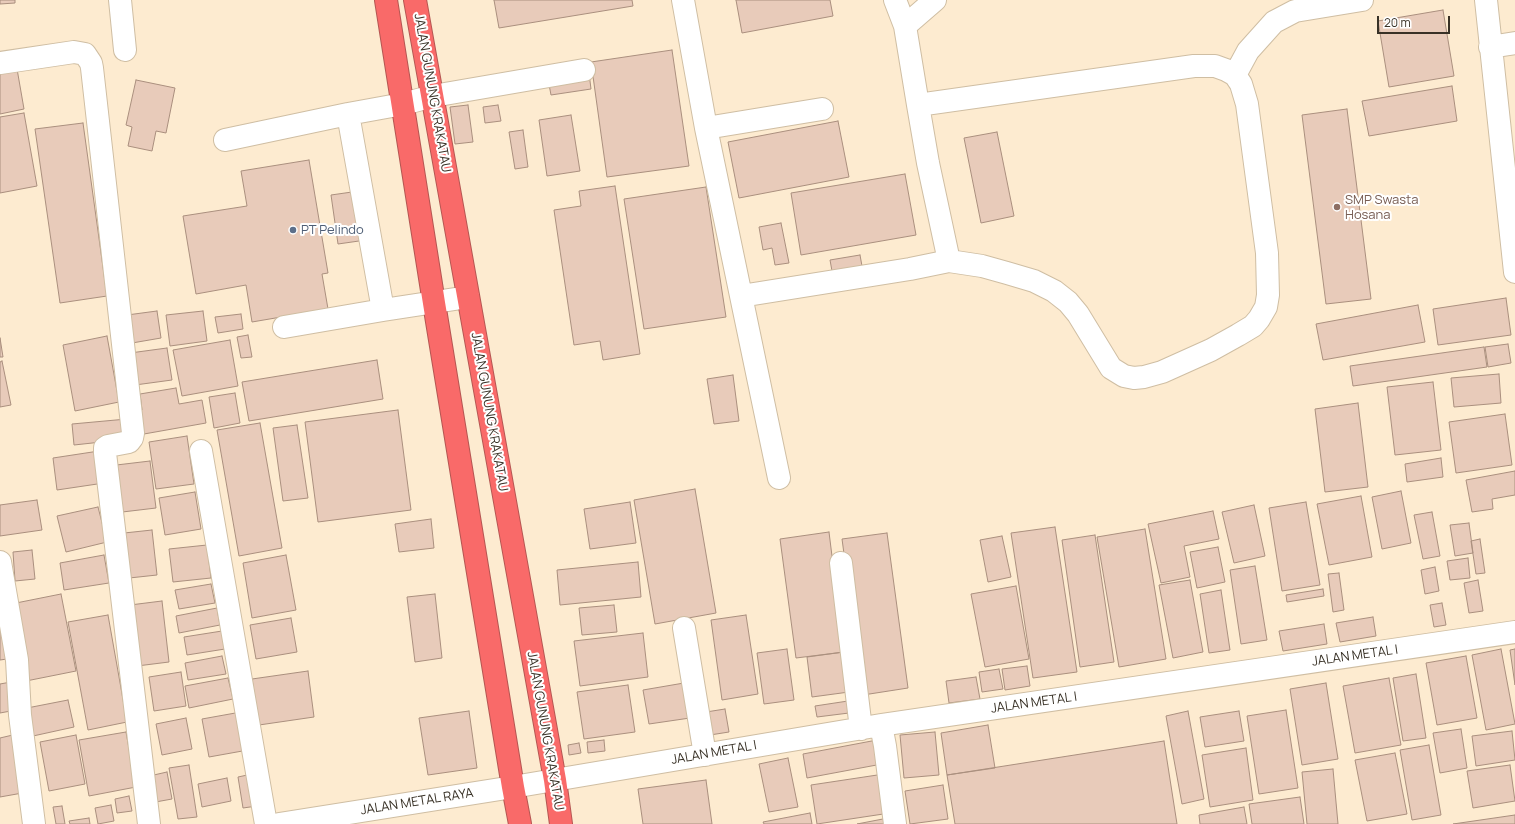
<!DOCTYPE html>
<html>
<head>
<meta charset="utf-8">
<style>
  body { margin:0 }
  #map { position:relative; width:1515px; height:824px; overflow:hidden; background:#fdebd0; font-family:Manrope,sans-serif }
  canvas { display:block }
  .scale { position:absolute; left:1377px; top:16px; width:73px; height:18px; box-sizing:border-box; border:2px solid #383126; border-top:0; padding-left:5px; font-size:12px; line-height:14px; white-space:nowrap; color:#383126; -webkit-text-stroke:3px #fff; paint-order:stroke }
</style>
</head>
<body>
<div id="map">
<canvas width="1515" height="824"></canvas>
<div class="scale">20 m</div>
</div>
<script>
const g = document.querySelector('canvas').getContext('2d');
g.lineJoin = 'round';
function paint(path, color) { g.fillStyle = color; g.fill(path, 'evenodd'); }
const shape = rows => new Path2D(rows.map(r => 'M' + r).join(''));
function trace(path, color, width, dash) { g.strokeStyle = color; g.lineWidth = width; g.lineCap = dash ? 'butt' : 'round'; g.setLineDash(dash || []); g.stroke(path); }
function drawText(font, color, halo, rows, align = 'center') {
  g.font = font + ' Manrope,sans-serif'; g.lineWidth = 4; g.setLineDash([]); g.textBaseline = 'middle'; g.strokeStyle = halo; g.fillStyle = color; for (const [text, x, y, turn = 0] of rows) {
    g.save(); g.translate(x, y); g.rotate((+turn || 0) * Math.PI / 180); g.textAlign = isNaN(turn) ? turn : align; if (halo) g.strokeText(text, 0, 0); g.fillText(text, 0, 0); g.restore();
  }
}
const building = shape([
  [0,0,15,0,15,3,0,4,0,0],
  [494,0,632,0,633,6,499,28,494,0],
  [736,0,830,0,833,16,742,33,736,0],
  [1443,10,1454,76,1389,87,1378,21,1443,10],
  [672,50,689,166,607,177,591,62,672,50],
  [16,63,24,109,0,114,0,66,16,63],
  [589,73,591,89,551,95,548,79,589,73],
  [136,80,175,88,166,133,156,131,152,151,128,146,132,127,126,125,136,80],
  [1452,86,1457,121,1369,136,1362,101,1452,86],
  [468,105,473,142,455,144,450,107,468,105],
  [498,105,501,121,485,123,483,107,498,105],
  [1347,109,1371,299,1326,304,1302,115,1347,109],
  [24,113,37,186,0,193,0,117,24,113],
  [571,115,580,171,547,176,539,120,571,115],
  [838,121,849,177,739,198,728,142,838,121],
  [83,123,107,296,60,303,35,129,83,123],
  [523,130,528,167,515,169,509,132,523,130],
  [997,132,1014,216,981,223,964,138,997,132],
  [309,160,328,273,322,274,328,309,252,322,246,285,196,294,183,216,247,206,241,171,309,160],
  [905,174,916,235,801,255,791,193,905,174],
  [615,186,640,354,603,360,600,341,574,345,554,210,581,206,579,191,615,186],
  [706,187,726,317,644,329,624,199,706,187],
  [359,191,366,240,338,244,331,195,359,191],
  [781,223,789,263,775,265,772,248,763,250,759,227,781,223],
  [860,255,862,266,832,271,830,260,860,255],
  [1506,298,1511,335,1438,345,1433,309,1506,298],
  [1418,305,1425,342,1323,360,1316,324,1418,305],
  [157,311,161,338,132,343,127,315,157,311],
  [203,311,207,341,170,346,166,315,203,311],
  [241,314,243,329,218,333,215,317,241,314],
  [248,335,252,357,241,358,237,337,248,335],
  [107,336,119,402,75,411,63,345,107,336],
  [0,338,3,357,0,357,0,338],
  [230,340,238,386,182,396,173,350,230,340],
  [1508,344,1511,363,1488,367,1485,347,1508,344],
  [1484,347,1487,367,1353,386,1350,366,1484,347],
  [167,348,172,380,135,385,130,353,167,348],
  [377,360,383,399,249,421,242,382,377,360],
  [2,361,11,405,0,407,0,362,2,361],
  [1499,374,1501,403,1454,407,1451,378,1499,374],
  [733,375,739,421,714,424,707,379,733,375],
  [1433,382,1441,450,1395,455,1387,387,1433,382],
  [176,388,179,404,202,400,206,423,144,434,140,411,142,410,140,394,176,388],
  [235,393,240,423,214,428,209,397,235,393],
  [1358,403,1368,487,1325,492,1315,409,1358,403],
  [398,410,411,510,318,522,305,422,398,410],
  [1505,414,1512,465,1456,473,1449,422,1505,414],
  [127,419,129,439,74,445,72,424,127,419],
  [260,423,282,548,239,556,217,430,260,423],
  [297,425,308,498,283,501,273,428,297,425],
  [187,436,194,484,156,489,149,442,187,436],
  [99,451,104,483,57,490,53,458,99,451],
  [1441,458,1443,477,1407,482,1405,464,1441,458],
  [150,461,156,508,114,513,108,466,150,461],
  [1515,471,1515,495,1492,499,1493,509,1472,512,1466,480,1515,471],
  [695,489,716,613,655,624,634,500,695,489],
  [1401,491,1411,543,1382,549,1372,497,1401,491],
  [195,492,201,529,165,535,159,498,195,492],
  [1361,496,1372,557,1329,565,1317,504,1361,496],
  [37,500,42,530,0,536,0,505,37,500],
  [630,502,636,543,590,549,584,509,630,502],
  [1306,502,1320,585,1282,591,1269,508,1306,502],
  [1254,505,1265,556,1234,563,1222,512,1254,505],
  [98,507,107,542,66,552,57,516,98,507],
  [1213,511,1219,539,1184,546,1190,577,1161,583,1148,524,1213,511],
  [1432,512,1440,556,1423,559,1414,515,1432,512],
  [431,519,434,548,399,552,395,524,431,519],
  [1469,523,1473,553,1455,556,1450,525,1469,523],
  [1055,527,1077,672,1033,678,1011,533,1055,527],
  [1145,529,1166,659,1119,667,1097,537,1145,529],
  [152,530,157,575,120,579,115,534,152,530],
  [829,532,844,652,796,658,780,539,829,532],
  [887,533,908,688,863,695,842,539,887,533],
  [1095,535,1114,662,1080,667,1062,540,1095,535],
  [1002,536,1011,577,988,582,980,540,1002,536],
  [1480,539,1485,573,1476,574,1471,541,1480,539],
  [207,545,211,578,173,582,169,549,207,545],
  [1218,547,1225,582,1197,588,1190,552,1218,547],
  [32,550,35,579,15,581,13,552,32,550],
  [104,555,109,583,64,590,60,563,104,555],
  [286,555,296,610,252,618,243,563,286,555],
  [1468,558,1470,578,1450,580,1447,561,1468,558],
  [638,562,641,597,560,605,557,570,638,562],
  [1255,566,1267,640,1241,644,1230,570,1255,566],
  [1435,567,1439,591,1425,594,1421,570,1435,567],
  [1339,573,1344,610,1333,612,1328,574,1339,573],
  [1190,580,1203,652,1173,658,1159,585,1190,580],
  [1478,580,1483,611,1469,613,1464,583,1478,580],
  [211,584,215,603,179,609,175,590,211,584],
  [1016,586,1029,659,985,667,971,594,1016,586],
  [1323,589,1324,596,1287,602,1286,595,1323,589],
  [1221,590,1230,650,1209,653,1200,594,1221,590],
  [61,594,76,671,26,681,11,604,61,594],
  [435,594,442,658,415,662,407,597,435,594],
  [162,601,169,662,137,666,130,605,162,601],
  [1442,603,1446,625,1434,627,1430,605,1442,603],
  [614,605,617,632,582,635,579,608,614,605],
  [217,608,220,625,179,633,176,616,217,608],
  [108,615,127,722,88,730,68,622,108,615],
  [746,615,758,694,722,700,711,620,746,615],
  [1373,617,1376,636,1340,642,1336,623,1373,617],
  [291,618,297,652,256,659,250,625,291,618],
  [1324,624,1327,644,1283,651,1279,631,1324,624],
  [0,631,1,631,7,659,0,660,0,631],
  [222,631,225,649,187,655,184,637,222,631],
  [643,633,648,677,580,686,574,641,643,633],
  [787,649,794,700,764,704,757,653,787,649],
  [1501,649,1515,724,1486,730,1472,655,1501,649],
  [1515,649,1515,685,1510,650,1515,649],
  [844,652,849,692,812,697,807,657,844,652],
  [222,656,226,674,188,680,185,663,222,656],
  [1466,656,1477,718,1437,725,1426,663,1466,656],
  [1027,666,1030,686,1005,690,1002,669,1027,666],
  [999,669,1003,689,982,692,979,672,999,669],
  [308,671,314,717,259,725,252,679,308,671],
  [181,672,186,706,154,711,149,677,181,672],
  [1416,674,1426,738,1403,741,1393,678,1416,674],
  [976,677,980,699,949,703,946,681,976,677],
  [228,678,233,699,189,708,185,686,228,678],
  [1389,678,1401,745,1355,753,1343,686,1389,678],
  [11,682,16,710,0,713,0,684,11,682],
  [684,683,690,718,649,724,643,690,684,683],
  [1326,683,1338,759,1302,765,1290,689,1326,683],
  [628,685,635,732,584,739,577,692,628,685],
  [68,700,74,727,33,736,27,708,68,700],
  [848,701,849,713,817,717,815,706,848,701],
  [725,709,729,732,710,735,706,712,725,709],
  [1286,710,1298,788,1259,794,1247,716,1286,710],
  [469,711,477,768,428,775,419,718,469,711],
  [1188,711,1204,799,1182,804,1166,716,1188,711],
  [1239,711,1244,741,1205,747,1200,717,1239,711],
  [241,712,248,750,209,757,202,719,241,712],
  [186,718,192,749,162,755,156,724,186,718],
  [988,725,995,768,947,775,941,733,988,725],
  [1461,729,1467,768,1440,773,1433,733,1461,729],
  [1512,731,1515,760,1476,766,1472,736,1512,731],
  [126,732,136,787,89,796,79,740,126,732],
  [935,732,939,775,904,778,900,735,935,732],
  [17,734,28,792,0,797,0,738,17,734],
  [76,735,85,784,49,791,40,742,76,735],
  [604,740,605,751,588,753,587,742,604,740],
  [877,740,882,764,807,778,803,754,877,740],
  [1164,741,1177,824,955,824,947,775,1164,741],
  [579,743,581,753,569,755,568,745,579,743],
  [1429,745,1441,815,1412,820,1400,750,1429,745],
  [1246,748,1253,800,1210,807,1202,755,1246,748],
  [1395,753,1407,814,1367,821,1355,760,1395,753],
  [788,758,798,807,769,812,759,764,788,758],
  [189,765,197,817,178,819,169,768,189,765],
  [1510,765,1515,801,1473,808,1467,771,1510,765],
  [1333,769,1338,824,1307,824,1302,772,1333,769],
  [167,772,172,799,150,803,145,777,167,772],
  [252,774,257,806,243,808,238,777,252,774],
  [884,774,890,813,817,824,811,785,884,774],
  [227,778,231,801,202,807,198,784,227,778],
  [706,780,712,824,643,824,638,789,706,780],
  [943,785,948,819,910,824,905,791,943,785],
  [129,796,132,811,117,813,115,799,129,796],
  [1300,797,1304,824,1252,824,1249,804,1300,797],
  [111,805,114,821,98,824,95,808,111,805],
  [62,806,65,824,56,824,53,807,62,806],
  [1244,807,1247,824,1200,824,1199,815,1244,807],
  [810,813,812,824,764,824,763,822,810,813],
  [1515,815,1515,824,1453,824,1515,815],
  [89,818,90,824,70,824,69,821,89,818],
  [888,818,890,824,857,824,888,818]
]);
const minor = shape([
  [120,0,125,50],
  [683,0,706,128,779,478],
  [895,0,905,26,918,105,928,163,949,261,982,266,1007,273,1034,281,1054,291,1068,302,1078,314,1111,368,1124,376,1134,378,1144,377,1162,372,1211,350,1238,335,1253,326,1259,319,1266,307,1268,295,1267,253,1247,104,1241,84,1235,75,1226,70,1215,66,1194,66,918,105],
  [1486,0,1515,272],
  [905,26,935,0],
  [1490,47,1515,43],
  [0,63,74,52,85,54,91,63,92,68,133,433,132,438,129,442,108,446,105,448,105,453,149,824],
  [1235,75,1248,51,1274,22,1295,11,1362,0],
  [348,114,383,310],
  [706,128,822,109],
  [225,140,348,114,403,104,433,96,584,70],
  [741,296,910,269,949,261],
  [284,327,383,310,468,297],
  [201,451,266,824],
  [0,562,17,660,20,715,34,824],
  [841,563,861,729],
  [684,628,705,755],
  [881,725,885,746,895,824],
  [279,824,513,787,881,725,1515,632]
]);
const highway = shape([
  [386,0,434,303,513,787,520,824],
  [415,0,555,780,561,824]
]);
const markers = [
  [1337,207,4,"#8d6e63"],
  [293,230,4,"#5c6f8a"]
];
const streetNames = [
  ["JALAN GUNUNG KRAKATAU",432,93,80],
  ["JALAN GUNUNG KRAKATAU",489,412,80],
  ["JALAN METAL I",1355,656,-8],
  ["JALAN METAL I",1034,703,-8],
  ["JALAN GUNUNG KRAKATAU",545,731,80],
  ["JALAN METAL I",714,753,-10],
  ["JALAN METAL RAYA",417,802,-9]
];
const educationNames = [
  ["SMP Swasta",1345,200],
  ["Hosana",1345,215]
];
const serviceNames = [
  ["PT Pelindo",301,230]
];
paint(building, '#e8cbba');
trace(building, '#aa8f7e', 1);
trace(minor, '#cfbea3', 24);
trace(highway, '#b55652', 24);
trace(minor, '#fff', 22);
trace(highway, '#f96a69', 22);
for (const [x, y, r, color] of markers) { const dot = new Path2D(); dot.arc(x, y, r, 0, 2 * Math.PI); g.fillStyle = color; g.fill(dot); trace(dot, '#fff', 1.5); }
drawText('13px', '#383126', '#fff', streetNames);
drawText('13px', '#785e54', '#fff', educationNames, 'left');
drawText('13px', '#4e5e75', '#fff', serviceNames, 'left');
</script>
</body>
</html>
